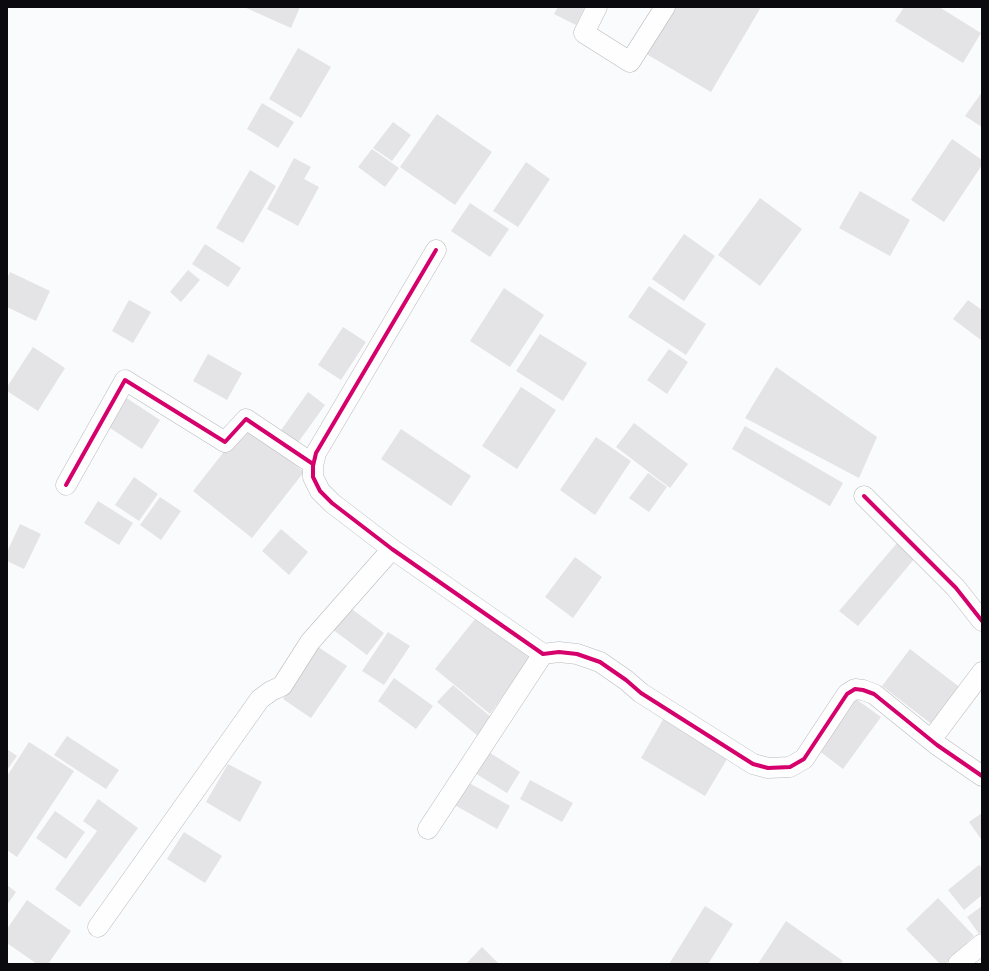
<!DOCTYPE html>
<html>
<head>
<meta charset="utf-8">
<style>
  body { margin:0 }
  #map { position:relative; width:989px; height:971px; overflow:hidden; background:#fafbfd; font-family:Poppins,sans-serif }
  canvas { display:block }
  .frame { position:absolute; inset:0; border:8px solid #0b0b0f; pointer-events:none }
</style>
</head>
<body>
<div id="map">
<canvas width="989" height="971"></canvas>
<div class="frame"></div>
</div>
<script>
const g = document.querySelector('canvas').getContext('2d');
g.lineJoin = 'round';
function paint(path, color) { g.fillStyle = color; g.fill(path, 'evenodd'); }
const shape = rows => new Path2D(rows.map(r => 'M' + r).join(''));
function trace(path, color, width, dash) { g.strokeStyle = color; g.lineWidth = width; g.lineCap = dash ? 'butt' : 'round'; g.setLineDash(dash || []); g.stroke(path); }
const building = shape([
  [244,7,300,7,291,28],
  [558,7,585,7,576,25,554,14],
  [669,7,761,7,711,92,643,52],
  [904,7,939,7,981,33,963,63,895,21],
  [298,48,331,67,301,118,269,99],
  [982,92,982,127,965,116],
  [262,103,294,122,278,148,247,129],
  [437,114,492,152,455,205,400,167],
  [393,122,411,135,392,161,373,148],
  [952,139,982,160,982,165,944,222,911,200],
  [372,149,399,168,385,187,358,167],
  [294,158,311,167,304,179,319,187,298,226,267,209],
  [526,162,550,179,518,227,493,211],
  [250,170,276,186,243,243,216,228],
  [860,191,910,220,890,256,839,228],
  [760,198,802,229,760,286,718,255],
  [470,203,509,229,490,257,451,231],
  [684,234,715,256,684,301,652,279],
  [205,244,241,268,228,287,192,264],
  [188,270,200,280,181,302,170,292],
  [10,272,50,291,36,321,7,307,7,279],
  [649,286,706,324,686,355,628,317],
  [504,288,544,315,510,367,470,341],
  [129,300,151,312,133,343,112,331],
  [968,300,982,310,982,338,981,340,953,319],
  [343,327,366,342,341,380,318,365],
  [540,334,587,363,563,401,516,371],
  [33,347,65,368,38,411,7,391,7,387],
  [669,349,688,362,667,394,647,380],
  [208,354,242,373,227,400,193,381],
  [776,367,877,437,859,478,745,418],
  [521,387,556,410,517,469,482,446],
  [308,392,325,405,294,448,277,436],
  [125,397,160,420,142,449,107,426],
  [634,423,688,464,670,488,616,447],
  [245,425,304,472,252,538,193,491],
  [745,426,843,483,830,506,732,449],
  [401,429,471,476,451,506,381,459],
  [596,437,631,461,595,515,560,490],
  [648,473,667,487,649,512,629,498],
  [134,477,158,494,139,521,115,505],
  [160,497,181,511,161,540,140,525],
  [98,501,133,523,119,545,84,523],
  [20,524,41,534,24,569,7,561,7,552],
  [281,529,308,552,289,575,262,551],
  [897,543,915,558,858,626,839,611],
  [575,557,602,577,573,618,545,597],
  [349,607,384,633,367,655,332,629],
  [479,614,531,656,490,714,435,669],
  [388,632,410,646,384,685,362,671],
  [318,647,347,666,311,718,283,699],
  [910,649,962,689,934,726,882,686],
  [394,678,433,706,416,729,378,701],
  [453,685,492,718,478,736,437,702],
  [856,699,881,717,843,769,818,750],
  [665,716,730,754,705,796,641,758],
  [67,736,119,770,106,789,54,755],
  [29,742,74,771,17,857,7,850,7,776],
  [7,749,17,756,7,770],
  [484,749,520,772,507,793,470,770],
  [228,764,262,782,240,822,206,802],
  [464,780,510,806,497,829,451,803],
  [530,780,573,803,562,822,520,799],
  [98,799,138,828,80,907,55,889,97,831,83,821],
  [55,811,85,832,66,859,36,838],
  [982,813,982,838,981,839,969,822],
  [184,832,222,856,205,883,167,859],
  [979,865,982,868,982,895,964,910,948,890],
  [7,885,16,892,7,905],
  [938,898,974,936,945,964,940,964,906,929],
  [27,900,71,931,48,964,37,964,7,943,7,929],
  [705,906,733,924,708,964,669,964],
  [982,906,982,932,979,934,967,917],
  [786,921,843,961,840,964,758,964],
  [482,947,499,964,466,964]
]);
const minor = shape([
  [597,7,584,33,630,62,665,7],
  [436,250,316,453,313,466,313,477,320,491,332,503,392,549,543,654,559,652,577,654,600,662,626,680,641,693,753,764,768,768,790,767,804,759,847,694,855,689,863,690,874,694,937,745,982,776],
  [66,485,125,380,225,442,246,419,313,464],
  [864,496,956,588,982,621],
  [931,740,982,672],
  [428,829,543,654],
  [98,927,260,699,271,691,282,686,310,642,392,549],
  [958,964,982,944]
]);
const cycleway = shape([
  [436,250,316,453,313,466,313,477,320,491,332,503,392,549,543,654,559,652,577,654,600,662,626,680,641,693,753,764,768,768,790,767,804,759,847,694,855,689,863,690,874,694,937,745,982,776],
  [66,485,125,380,225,442,246,419,313,464],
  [864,496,956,588,982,621]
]);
paint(building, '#e4e3e5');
trace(minor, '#b9babc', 21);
trace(minor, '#fefeff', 20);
trace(cycleway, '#d6006c', 4);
</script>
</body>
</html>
